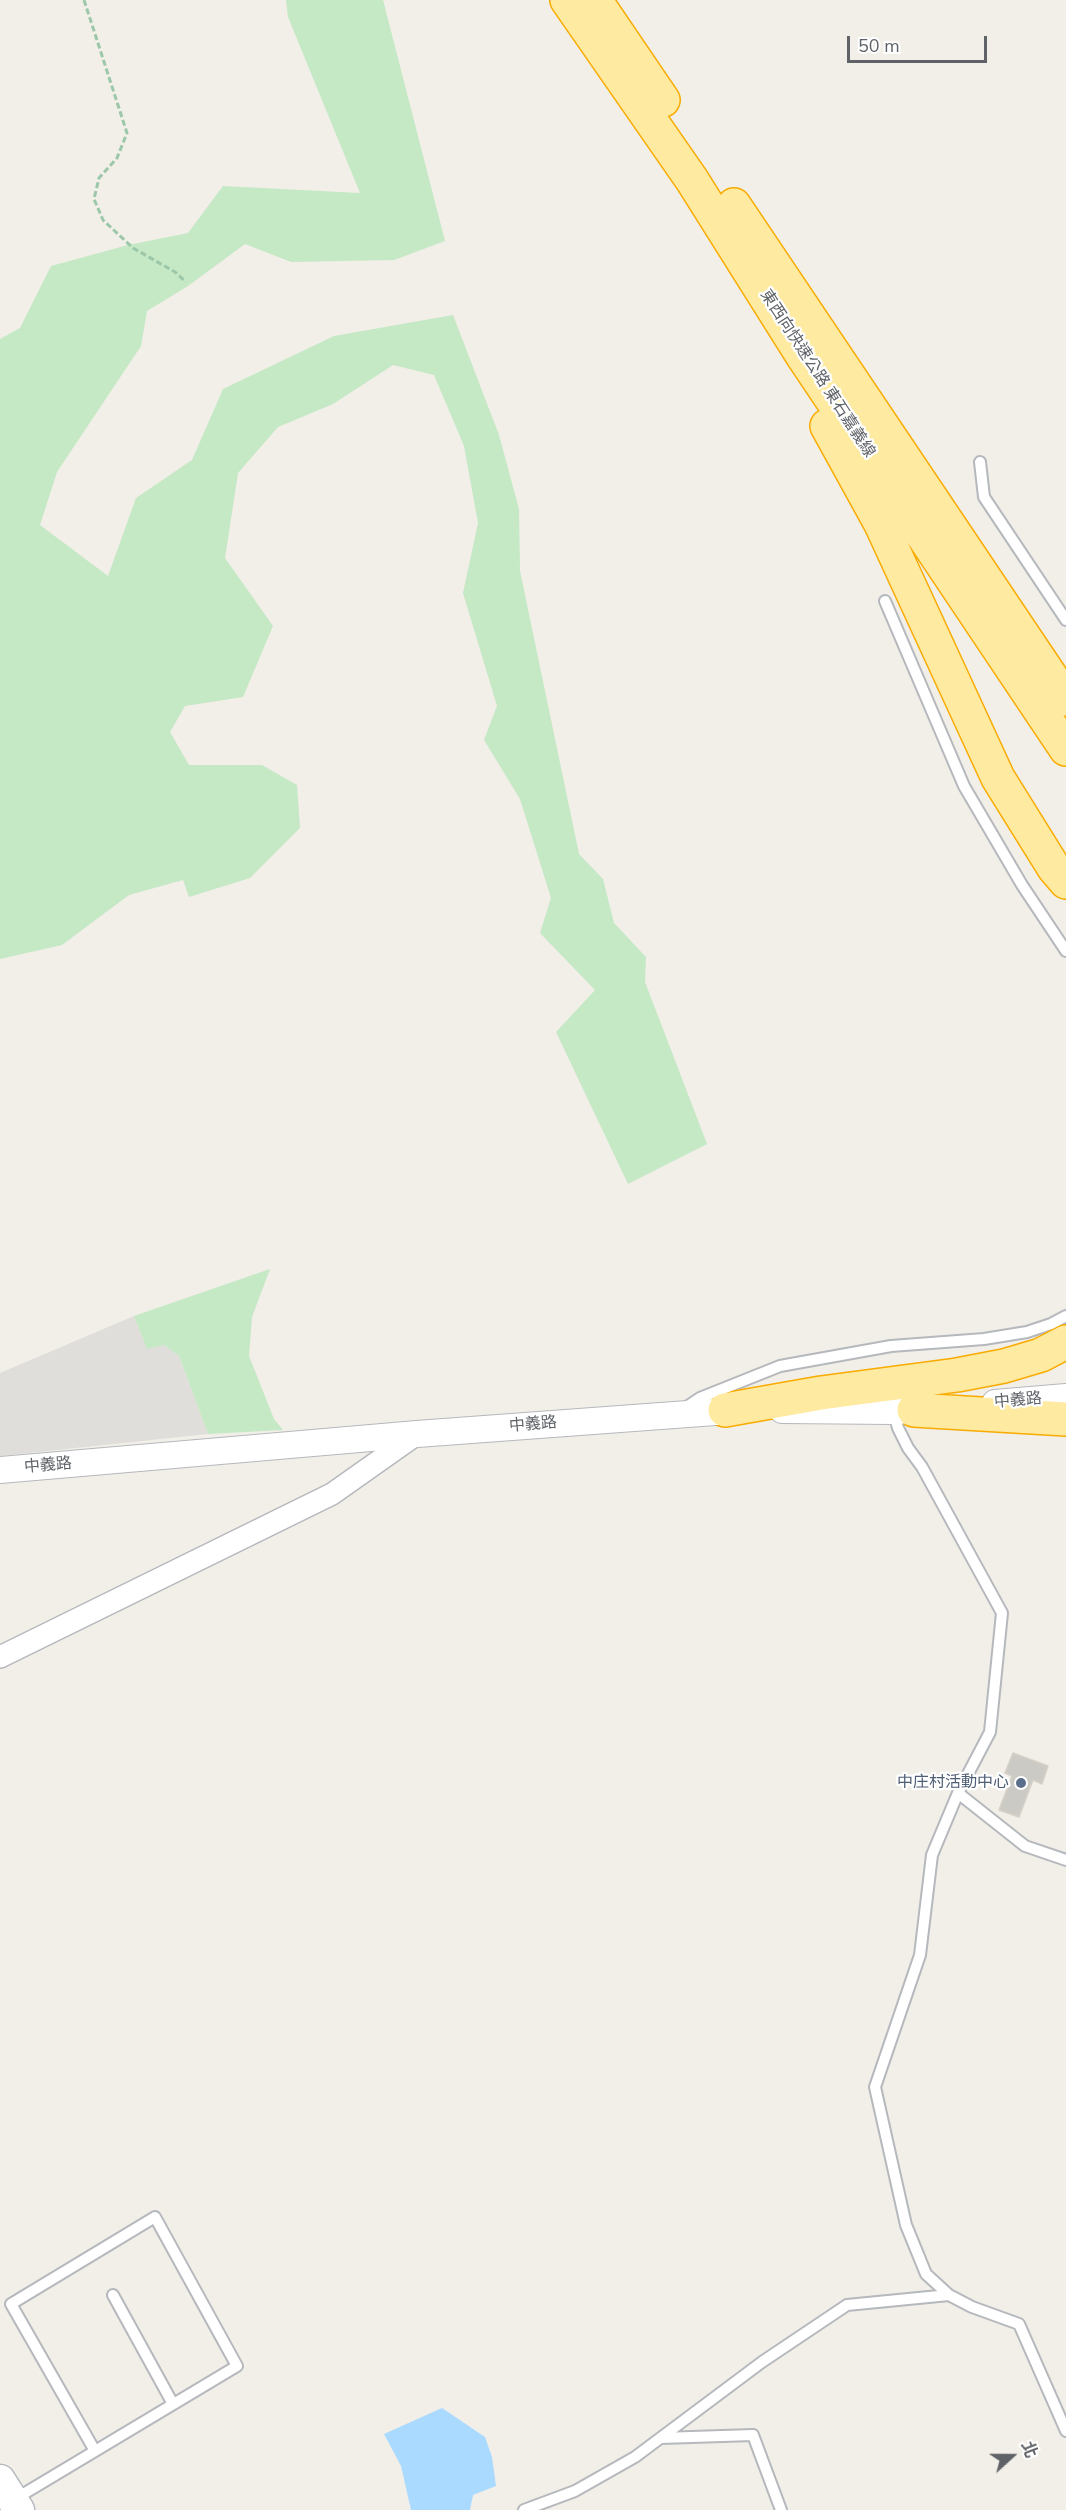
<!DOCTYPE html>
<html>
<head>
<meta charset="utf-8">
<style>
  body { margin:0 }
  #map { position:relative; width:1066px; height:2510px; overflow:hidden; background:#f1efe8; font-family:"Nunito Sans","Noto Sans TC",sans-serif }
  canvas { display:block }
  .north { position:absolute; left:982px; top:2426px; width:60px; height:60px; -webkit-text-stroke:4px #fff; paint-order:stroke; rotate:69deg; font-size:16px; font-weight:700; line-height:24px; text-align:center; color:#5f6368 }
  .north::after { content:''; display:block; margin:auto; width:21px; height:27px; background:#5f6368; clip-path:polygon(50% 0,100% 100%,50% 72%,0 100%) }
  .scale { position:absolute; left:847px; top:36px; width:140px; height:27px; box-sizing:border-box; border:3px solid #5f6368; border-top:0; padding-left:8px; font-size:18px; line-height:21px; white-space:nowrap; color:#5f6368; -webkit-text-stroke:4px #fff; paint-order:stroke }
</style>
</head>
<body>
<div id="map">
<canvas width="1066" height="2510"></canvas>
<div class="north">北</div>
<div class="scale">50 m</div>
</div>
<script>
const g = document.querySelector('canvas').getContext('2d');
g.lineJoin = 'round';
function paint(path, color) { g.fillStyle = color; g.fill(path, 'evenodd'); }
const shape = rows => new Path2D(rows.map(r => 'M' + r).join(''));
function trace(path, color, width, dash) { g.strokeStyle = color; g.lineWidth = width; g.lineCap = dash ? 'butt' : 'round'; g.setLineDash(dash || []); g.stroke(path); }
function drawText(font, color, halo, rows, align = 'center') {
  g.font = font + ' "Nunito Sans","Noto Sans TC",sans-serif'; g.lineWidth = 4.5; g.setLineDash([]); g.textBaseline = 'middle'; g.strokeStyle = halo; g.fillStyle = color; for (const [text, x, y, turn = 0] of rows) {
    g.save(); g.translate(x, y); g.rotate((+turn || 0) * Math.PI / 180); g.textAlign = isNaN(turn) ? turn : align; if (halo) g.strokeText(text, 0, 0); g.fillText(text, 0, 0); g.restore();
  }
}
const industrial = shape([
  [134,1316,147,1348,164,1345,179,1356,208,1434,0,1456,0,1373]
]);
const green = shape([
  [286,0,383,0,445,241,394,260,291,262,245,244,188,286,147,311,141,346,57,472,40,525,108,576,136,498,192,460,223,389,334,336,453,315,499,435,519,509,520,571,579,854,603,879,614,923,646,957,645,982,707,1144,628,1184,556,1032,595,990,540,933,551,898,520,799,484,740,497,706,463,593,478,523,464,446,434,375,393,365,333,404,278,427,238,473,225,558,273,626,243,697,185,706,170,732,189,765,262,765,297,785,300,828,250,878,189,897,183,880,129,895,62,945,0,959,0,339,20,328,51,266,128,245,188,233,223,186,360,193,288,17],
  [270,1269,252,1317,249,1356,274,1419,283,1430,208,1434,179,1356,164,1345,147,1349,134,1316]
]);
const water = shape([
  [442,2408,485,2437,492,2457,496,2486,473,2495,470,2510,411,2510,401,2466,384,2434]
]);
const building = shape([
  [1013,1753,1048,1766,1042,1784,1033,1780,1019,1817,999,1810,1012,1776,1005,1773,1013,1753]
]);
const path = shape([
  [84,0,127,133,117,158,99,178,94,199,103,220,133,248,175,272,186,282]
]);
const service = shape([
  [980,462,984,497,1066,620],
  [885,601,964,786,1022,885,1066,951],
  [685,1408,700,1398,780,1366,891,1346,984,1339,1027,1332,1051,1324,1066,1316],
  [893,1410,898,1428,908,1448,922,1467,1002,1613,990,1732,958,1793,932,1855,920,1955,875,2087,906,2225,926,2274,949,2295,972,2307,1019,2324,1066,2431],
  [958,1793,1025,1846,1066,1860],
  [113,2295,173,2404],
  [661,2438,753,2435,781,2510],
  [15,2499,237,2366,155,2217,11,2304,95,2451],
  [524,2510,575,2491,635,2457,762,2362,847,2305,949,2295]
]);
const minor = shape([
  [0,1657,332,1494,417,1434]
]);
const tertiary = shape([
  [995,1403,1066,1397],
  [782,1410,893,1411,931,1409],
  [0,1470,417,1434,742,1410]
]);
const secondary = shape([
  [0,2480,19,2510]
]);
const trunk = shape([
  [567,0,692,180,802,355,1066,749],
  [595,0,663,100],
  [734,205,1066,699],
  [827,426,881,524,998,778,1054,868,1066,882],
  [725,1410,821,1393,957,1375,1004,1366,1041,1355,1066,1342],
  [914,1410,1066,1419]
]);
const markers = [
  [1021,1783,6,"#5c6f8a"]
];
const streetNames = [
  ["東西向快速公路 東石嘉義線",817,374,57],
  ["中義路",1018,1401,-5],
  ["中義路",533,1425,-5],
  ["中義路",48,1466,-5]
];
const serviceNames = [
  ["中庄村活動中心",1009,1783]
];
paint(industrial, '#e0deda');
paint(green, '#c5e8c5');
paint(water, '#aadaff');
paint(building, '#cccac5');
trace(building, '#d6d1c6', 1.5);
trace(service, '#b5b8bc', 14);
trace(minor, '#b5b8bc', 24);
trace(tertiary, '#b5b8bc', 28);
trace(secondary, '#b6babf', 33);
trace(trunk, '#f9ab00', 36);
trace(path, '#9cc7a9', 3, [6, 3]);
trace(service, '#fff', 10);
trace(minor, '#fff', 21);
trace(tertiary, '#fff', 26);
trace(secondary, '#fff', 30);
trace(trunk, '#feeaa1', 33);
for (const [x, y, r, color] of markers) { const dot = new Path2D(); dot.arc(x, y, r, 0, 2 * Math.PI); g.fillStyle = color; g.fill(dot); trace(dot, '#fff', 2); }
drawText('16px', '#5f6368', '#fff', streetNames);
drawText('16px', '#4e5e75', '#fff', serviceNames, 'right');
</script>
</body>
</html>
